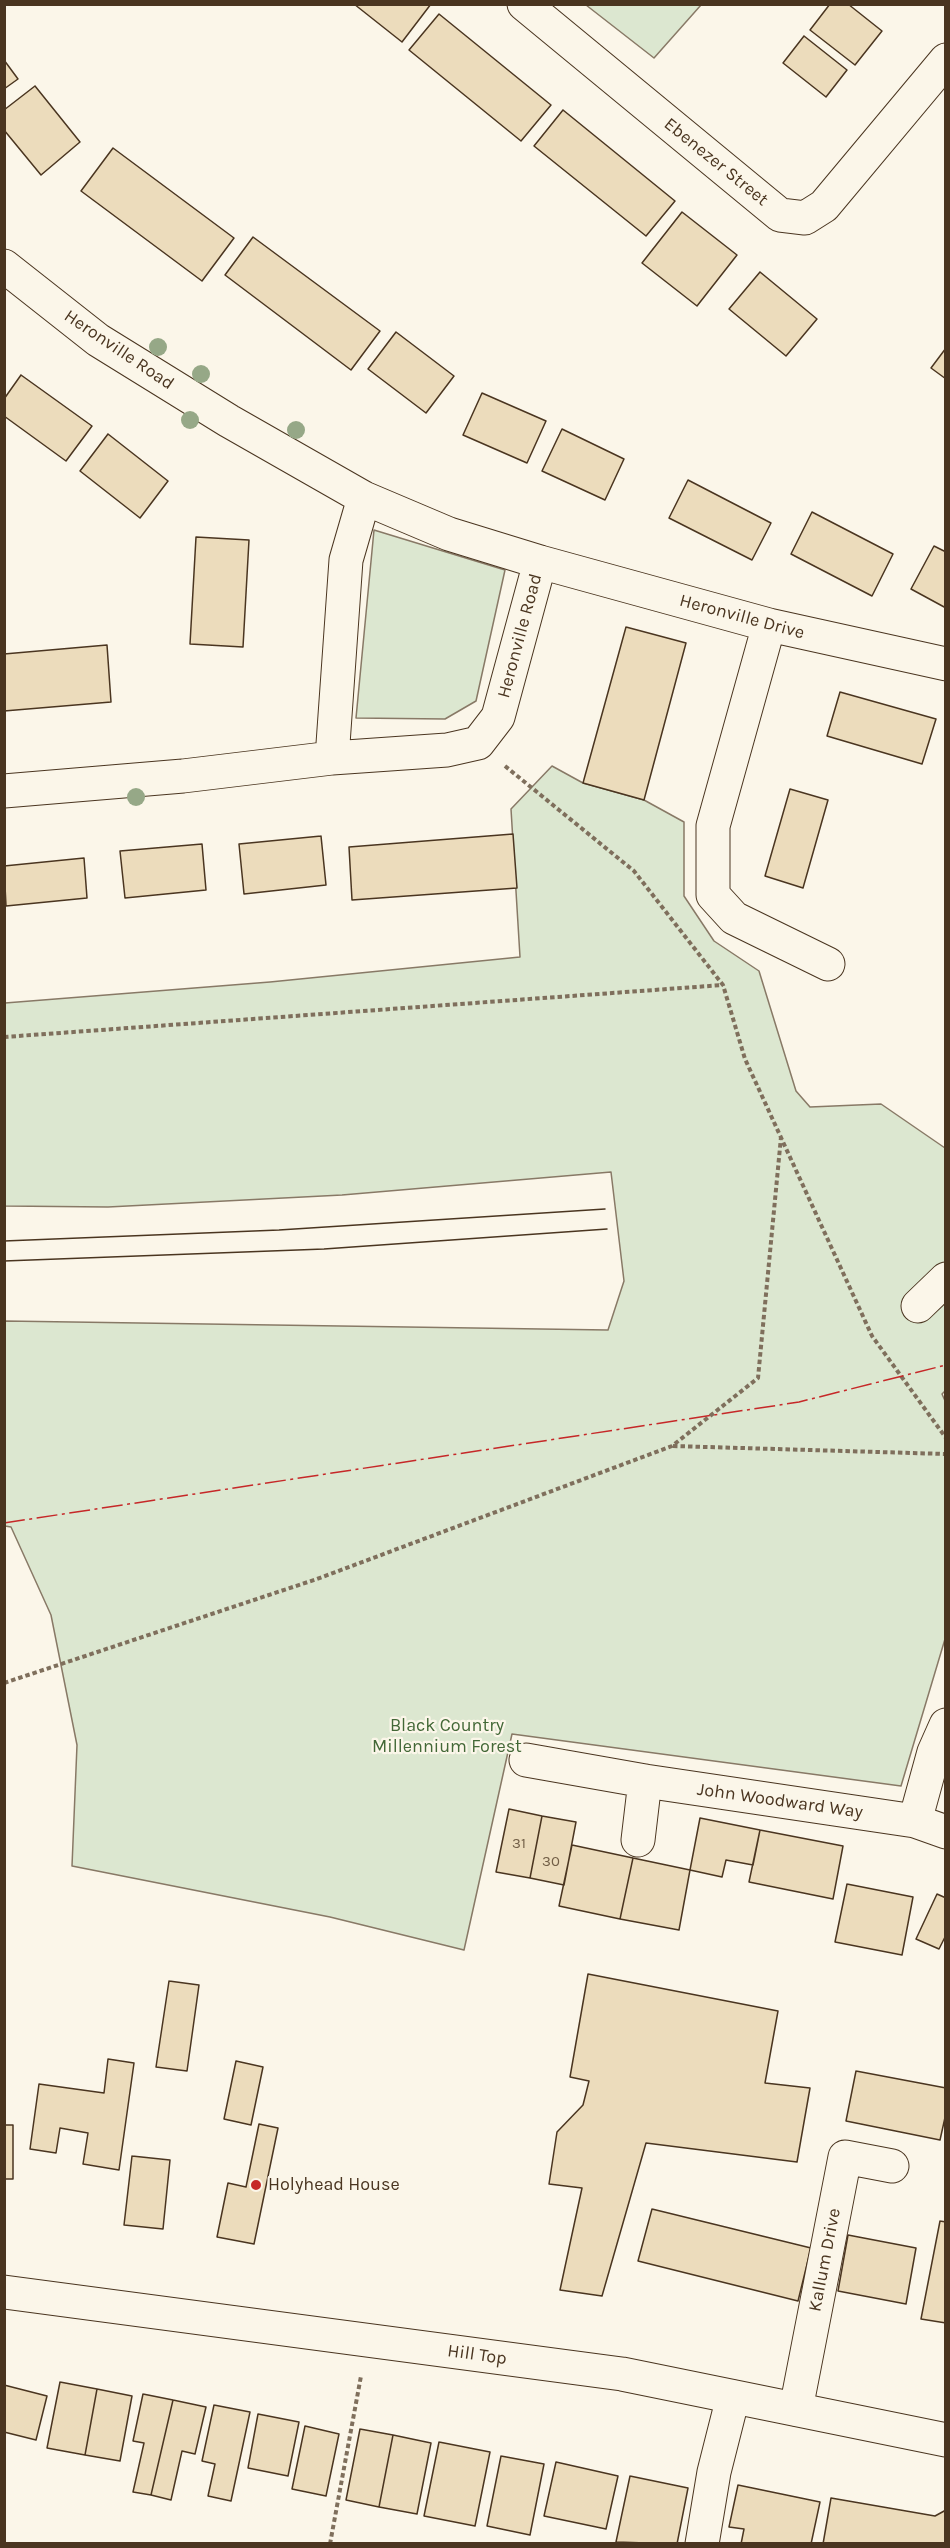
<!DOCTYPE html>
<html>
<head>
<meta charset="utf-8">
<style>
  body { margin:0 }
  #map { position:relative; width:950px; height:2548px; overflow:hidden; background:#fbf6e9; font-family:Karla,sans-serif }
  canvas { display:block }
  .frame { position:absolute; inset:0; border:6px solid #4a3520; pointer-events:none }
</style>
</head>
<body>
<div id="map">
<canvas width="950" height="2548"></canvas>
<div class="frame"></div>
</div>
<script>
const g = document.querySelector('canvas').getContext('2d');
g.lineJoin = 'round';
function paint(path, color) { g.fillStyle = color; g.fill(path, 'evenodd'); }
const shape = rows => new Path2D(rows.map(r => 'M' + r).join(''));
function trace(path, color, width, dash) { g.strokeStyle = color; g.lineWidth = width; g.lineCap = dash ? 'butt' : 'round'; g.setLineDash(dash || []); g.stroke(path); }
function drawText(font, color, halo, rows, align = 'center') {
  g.font = font + ' Karla,sans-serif'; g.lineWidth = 4.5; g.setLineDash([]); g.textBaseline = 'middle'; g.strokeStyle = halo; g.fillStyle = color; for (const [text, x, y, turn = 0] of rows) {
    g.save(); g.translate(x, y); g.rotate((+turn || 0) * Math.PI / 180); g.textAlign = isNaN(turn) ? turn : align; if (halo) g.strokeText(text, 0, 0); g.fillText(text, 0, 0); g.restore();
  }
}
const green = shape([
  [586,5,701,5,654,58,586,5],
  [374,530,505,570,476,701,445,719,356,718,374,530],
  [552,766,583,783,644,800,684,822,684,896,714,941,759,971,796,1091,810,1107,881,1104,945,1148,946,1390,942,1394,946,1403,945,1639,901,1786,512,1734,464,1950,330,1917,72,1866,77,1745,51,1615,11,1527,5,1526,5,1321,608,1330,624,1281,611,1172,342,1195,108,1207,5,1206,5,1003,270,982,520,957,511,809,552,766]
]);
const building = shape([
  [354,4,431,4,402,42,354,4],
  [830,4,848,4,882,31,855,65,810,30,830,4],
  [439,14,551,105,521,141,409,50,439,14],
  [804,36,847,70,826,97,783,63,804,36],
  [4,60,18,79,4,89,4,60],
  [35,86,80,142,41,175,4,130,4,110,35,86],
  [563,110,675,201,646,236,534,146,563,110],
  [113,148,234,238,202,281,81,191,113,148],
  [682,212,737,255,697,306,642,263,682,212],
  [253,237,380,331,351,370,225,275,253,237],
  [760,272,817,319,786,356,729,309,760,272],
  [396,332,454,376,426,413,368,369,396,332],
  [946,348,946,379,931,368,946,348],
  [21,375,92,426,66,461,4,416,4,399,21,375],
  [482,393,546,421,527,463,463,435,482,393],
  [562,429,624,459,605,500,542,471,562,429],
  [108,434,168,481,140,518,80,471,108,434],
  [688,480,771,523,752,560,669,518,688,480],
  [812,512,893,554,872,596,791,554,812,512],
  [196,537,249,540,243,647,190,644,196,537],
  [934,546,946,552,946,608,911,589,934,546],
  [626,627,686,643,644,800,583,783,626,627],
  [107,645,111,702,4,711,4,654,107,645],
  [840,692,936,719,922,764,827,736,840,692],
  [790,789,828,800,803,888,765,876,790,789],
  [513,834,517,888,352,900,349,847,513,834],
  [321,836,326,885,244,894,239,844,321,836],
  [202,844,206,890,125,898,120,851,202,844],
  [84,858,87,898,6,906,4,866,84,858],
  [509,1809,542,1816,530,1878,496,1872,509,1809],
  [542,1816,576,1822,564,1885,530,1878,542,1816],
  [700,1818,760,1830,753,1865,726,1860,722,1877,690,1870,700,1818],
  [760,1830,843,1846,833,1899,749,1882,760,1830],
  [572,1845,633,1858,620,1919,559,1906,572,1845],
  [633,1858,690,1870,679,1930,620,1919,633,1858],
  [847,1884,913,1897,902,1955,835,1942,847,1884],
  [937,1894,946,1898,946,1935,939,1949,916,1939,937,1894],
  [588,1974,778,2011,765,2083,810,2088,797,2162,646,2143,602,2296,560,2290,582,2188,549,2184,557,2132,583,2105,589,2081,570,2077,588,1974],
  [169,1981,199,1985,187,2071,156,2067,169,1981],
  [108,2059,134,2063,119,2170,83,2164,88,2133,60,2128,56,2153,30,2149,39,2084,104,2093,108,2059],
  [236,2061,263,2067,251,2125,224,2119,236,2061],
  [856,2071,946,2088,946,2113,940,2140,846,2121,856,2071],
  [259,2124,278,2128,254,2244,217,2237,228,2183,246,2187,259,2124],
  [4,2125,13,2125,13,2179,4,2179,4,2125],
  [132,2156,170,2160,163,2229,124,2225,132,2156],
  [652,2209,811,2248,798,2301,638,2261,652,2209],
  [940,2221,946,2222,946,2323,921,2319,940,2221],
  [848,2235,916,2248,906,2304,838,2291,848,2235],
  [60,2382,97,2389,85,2455,47,2448,60,2382],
  [4,2385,47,2396,36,2440,4,2432,4,2385],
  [97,2389,132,2396,120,2461,85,2455,97,2389],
  [143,2394,173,2400,151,2495,133,2492,144,2443,133,2441,143,2394],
  [173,2400,206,2407,195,2454,182,2451,171,2500,151,2495,173,2400],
  [214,2405,250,2412,231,2501,208,2496,215,2464,202,2461,214,2405],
  [258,2414,299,2422,288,2476,248,2468,258,2414],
  [305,2426,339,2434,326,2496,292,2489,305,2426],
  [360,2429,393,2435,379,2507,346,2500,360,2429],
  [393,2435,431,2443,417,2514,379,2507,393,2435],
  [439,2442,490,2452,475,2526,424,2516,439,2442],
  [501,2456,544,2464,530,2535,487,2526,501,2456],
  [556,2462,618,2476,606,2529,544,2516,556,2462],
  [630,2476,688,2488,677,2544,616,2542,630,2476],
  [738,2485,820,2502,811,2544,741,2544,744,2529,729,2527,738,2485],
  [831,2498,935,2516,946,2510,946,2544,823,2544,831,2498]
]);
const path = shape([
  [505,766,634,871,723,985,745,1059,872,1336,946,1438],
  [4,1037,723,985],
  [673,1446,946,1454],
  [4,1683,317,1579,672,1446,758,1378,781,1137],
  [330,2544,361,2376]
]);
const minor = shape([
  [524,4,780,215,805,218,824,206,946,60],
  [4,266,98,340,229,421,364,498,449,534,540,562,769,625,946,664],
  [769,625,713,826,713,895,734,918,828,964],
  [332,758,346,560,364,498],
  [4,791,183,776,332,758,447,750,478,743,498,717,540,562],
  [918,1306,946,1279],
  [526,1760,645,1781,915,1821,946,1832],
  [915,1821,934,1752,946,1725],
  [638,1840,645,1781],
  [796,2409,845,2157,892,2166],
  [702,2544,714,2472,733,2397]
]);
const major = shape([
  [4,2292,622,2374,946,2440]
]);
const tram = shape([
  [4,1241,279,1230,605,1209],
  [4,1261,324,1249,607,1229]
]);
const power = shape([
  [4,1523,799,1402,946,1365]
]);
const trees = [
  [158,347],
  [201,374],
  [190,420],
  [296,430],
  [136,797]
];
const markers = [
  [256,2185,6,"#c62828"]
];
const numberNames = [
  ["31",519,1844],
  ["30",551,1862]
];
const streetNames = [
  ["Ebenezer Street",716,162,39],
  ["Heronville Road",119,350,34],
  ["Heronville Drive",742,617,15],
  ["Heronville Road",520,636,-75],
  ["John Woodward Way",780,1801,8],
  ["Kallum Drive",825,2260,-79],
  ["Hill Top",477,2355,8]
];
const parkNames = [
  ["Black Country",447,1726],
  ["Millennium Forest",447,1747]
];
const poiNames = [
  ["Holyhead House",268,2185]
];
paint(green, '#dce7d0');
trace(green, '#887966', 1.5);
paint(building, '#ecdcbc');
trace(building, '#4a3520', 1.5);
trace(minor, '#4a3520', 35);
trace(major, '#4a3520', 35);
trace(path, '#7f6f5c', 4, [4.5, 3]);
trace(minor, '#fbf6e9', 33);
trace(major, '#fbf6e9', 33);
trace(tram, '#4a3520', 1.5);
trace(power, '#c62828', 1.5, [21, 4.5, 3, 4.5]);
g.fillStyle = '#96a887';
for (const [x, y] of trees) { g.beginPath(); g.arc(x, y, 9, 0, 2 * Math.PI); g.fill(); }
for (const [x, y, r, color] of markers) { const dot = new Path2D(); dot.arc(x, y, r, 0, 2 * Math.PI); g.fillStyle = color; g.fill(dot); trace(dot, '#fbf6e9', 2); }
drawText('15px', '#725f47', null, numberNames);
drawText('18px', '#4a3520', '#fbf6e9', streetNames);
drawText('18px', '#436837', '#fbf6e9', parkNames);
drawText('18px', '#4a3520', '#fbf6e9', poiNames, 'left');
</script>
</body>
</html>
